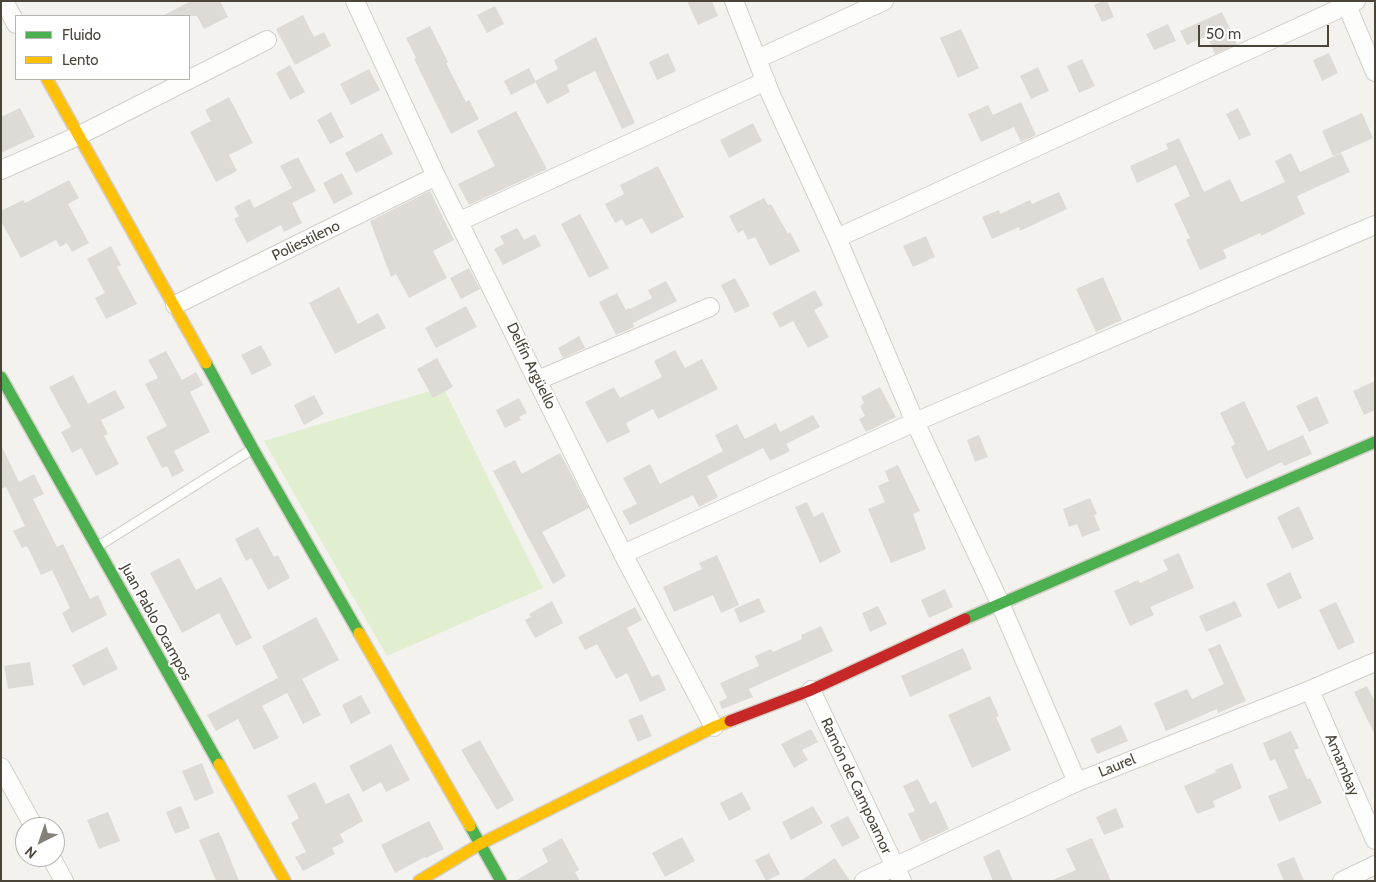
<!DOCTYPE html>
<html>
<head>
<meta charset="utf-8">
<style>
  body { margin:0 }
  #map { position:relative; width:1376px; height:882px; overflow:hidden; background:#f4f2ee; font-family:Cabin,sans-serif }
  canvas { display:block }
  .frame { position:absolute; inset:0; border:2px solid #4b4439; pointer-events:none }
  .legend { position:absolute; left:15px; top:15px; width:175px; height:65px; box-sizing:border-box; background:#fff; border:1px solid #b7b4b0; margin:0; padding:6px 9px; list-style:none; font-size:15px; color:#4b4439 }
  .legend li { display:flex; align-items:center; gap:10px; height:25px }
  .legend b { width:25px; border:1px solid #b7b4b0 }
  .north { position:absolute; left:15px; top:817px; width:50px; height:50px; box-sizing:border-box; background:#fff; border:1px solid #b7b4b0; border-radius:50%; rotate:221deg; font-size:14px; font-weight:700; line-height:20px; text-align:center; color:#4b4439 }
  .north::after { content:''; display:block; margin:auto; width:18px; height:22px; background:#868178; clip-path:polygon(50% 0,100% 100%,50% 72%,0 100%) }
  .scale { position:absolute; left:1198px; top:25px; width:131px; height:22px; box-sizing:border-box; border:2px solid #4b4439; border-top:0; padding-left:6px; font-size:15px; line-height:18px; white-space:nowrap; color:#4b4439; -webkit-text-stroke:4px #fff; paint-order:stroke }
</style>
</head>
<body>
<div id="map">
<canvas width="1376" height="882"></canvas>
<div class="frame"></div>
<ul class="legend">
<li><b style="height:6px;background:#4caf50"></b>Fluido</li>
<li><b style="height:6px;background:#ffc107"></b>Lento</li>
</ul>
<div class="north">N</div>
<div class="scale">50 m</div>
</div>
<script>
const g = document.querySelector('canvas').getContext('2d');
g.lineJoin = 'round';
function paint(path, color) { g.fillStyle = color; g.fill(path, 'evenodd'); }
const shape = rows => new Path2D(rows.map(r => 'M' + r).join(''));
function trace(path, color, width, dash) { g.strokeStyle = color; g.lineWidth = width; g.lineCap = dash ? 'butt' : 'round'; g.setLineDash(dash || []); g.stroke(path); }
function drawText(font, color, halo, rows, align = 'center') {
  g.font = font + ' Cabin,sans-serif'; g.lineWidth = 4; g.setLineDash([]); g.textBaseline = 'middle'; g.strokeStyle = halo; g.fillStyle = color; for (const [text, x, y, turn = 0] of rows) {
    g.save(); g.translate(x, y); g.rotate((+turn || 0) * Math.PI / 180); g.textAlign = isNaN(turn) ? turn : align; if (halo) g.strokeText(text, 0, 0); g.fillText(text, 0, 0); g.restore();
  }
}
const green = shape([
  [443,387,543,588,387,656,264,441]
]);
const building = shape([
  [191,1,220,1,228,17,204,29,197,16,162,16],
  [687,1,712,1,718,16,698,25],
  [1103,1,1107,1,1114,17,1102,22,1094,5],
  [495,6,504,24,487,33,477,15],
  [1222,12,1237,44,1215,54,1207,36,1187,45,1180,31],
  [303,15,314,37,324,32,331,46,295,65,276,29],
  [1168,24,1176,41,1154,50,1146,34],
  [430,26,448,62,446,63,466,102,469,100,479,119,451,134,414,59,416,58,406,38],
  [961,29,979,68,958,78,940,38],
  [596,37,635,123,622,129,595,71,567,85,570,92,547,104,535,81,558,69,554,60],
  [668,53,676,71,657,80,649,62],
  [1329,53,1338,73,1322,81,1313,60],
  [1082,59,1095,86,1079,93,1067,66],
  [290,65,305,92,290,100,276,73],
  [1038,67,1049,91,1031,99,1020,76],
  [529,68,536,82,511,95,504,81],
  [369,69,380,90,351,105,340,84],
  [229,97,253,143,229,155,237,171,216,182,190,132,211,121,205,110],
  [1021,102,1036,135,1021,142,1014,127,981,142,968,114,988,105,993,115],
  [20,108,35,137,1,153,1,117],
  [1238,108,1251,135,1239,140,1226,114],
  [516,111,547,169,469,205,458,184,495,166,477,131],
  [331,112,344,137,330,144,317,120],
  [1362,113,1373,138,1333,156,1322,131],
  [753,123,762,141,729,158,720,140],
  [382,133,393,154,356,173,345,153],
  [1179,138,1204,192,1230,179,1241,202,1285,182,1275,161,1291,153,1300,172,1341,153,1350,172,1297,196,1305,214,1261,236,1260,233,1223,250,1227,258,1200,270,1186,240,1190,238,1174,204,1190,196,1176,165,1137,183,1130,166,1168,149,1166,144],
  [298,157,316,191,292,203,302,223,284,232,281,225,247,243,234,219,239,216,234,207,250,199,254,208,292,188,280,166],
  [658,166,684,217,651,234,642,218,626,226,622,219,615,223,605,204,624,194,620,185],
  [342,173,353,194,334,204,323,183],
  [69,180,79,198,68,204,89,243,72,252,67,243,60,247,56,240,21,258,1,221,1,211,23,200,25,203],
  [430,191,454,240,433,251,447,278,409,298,396,274,391,277,370,221],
  [1059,192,1067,209,1020,231,1019,227,992,239,982,217,999,210,1000,214,1030,200,1032,204],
  [764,198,768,205,771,204,788,234,790,232,800,251,770,266,755,237,748,240,743,230,738,233,729,216],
  [580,214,609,268,589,278,561,224],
  [517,228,524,240,535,234,541,246,503,265,494,249,504,244,500,236],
  [926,236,935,257,913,267,903,246],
  [111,246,121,265,117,267,137,304,106,319,95,298,105,293,87,259],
  [469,268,480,289,461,299,450,278],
  [1103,277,1122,320,1096,332,1076,289],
  [735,278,750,306,735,313,721,285],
  [666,281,677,301,633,323,634,327,616,335,599,302,617,293,626,310,629,308,630,309,652,298,648,290],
  [339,287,358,324,378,313,386,328,335,354,309,303],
  [815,290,823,305,814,310,829,337,808,348,793,321,780,328,772,313],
  [466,306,477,327,436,348,425,328],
  [579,336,585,348,563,358,558,348],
  [261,345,272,365,252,375,241,355],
  [675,350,685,368,702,359,718,389,658,419,653,409,626,423,630,432,607,443,585,402,614,387,620,398,662,377,654,361],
  [166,351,182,380,196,372,203,385,190,392,210,432,174,451,184,471,172,477,167,466,162,468,146,437,167,426,145,384,158,378,148,360],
  [437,358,453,387,433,398,417,369],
  [73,375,88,404,115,390,125,408,101,420,108,434,104,436,119,464,96,476,81,448,72,453,61,432,71,427,49,387],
  [1375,381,1375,410,1364,415,1353,391],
  [880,387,896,417,866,432,859,419,865,416,860,406,864,403,861,397],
  [314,395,324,414,304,425,294,405],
  [1317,396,1329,423,1309,432,1296,406],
  [519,398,527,413,519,417,521,420,505,428,496,410],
  [1244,401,1268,451,1303,435,1312,454,1284,466,1282,462,1246,479,1231,447,1235,444,1220,413],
  [813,415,820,427,786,444,790,451,770,461,763,448,707,476,718,497,699,507,693,495,630,525,622,511,637,504,623,478,650,464,660,484,723,451,715,435,737,424,745,439,776,423,780,432],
  [979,435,988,457,975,462,967,440],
  [1,445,19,482,34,474,44,494,33,499,57,547,63,544,90,599,98,595,107,615,72,633,62,613,70,608,52,570,41,575,27,546,22,548,13,531,25,526,6,487,1,489],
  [560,453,589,508,542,532,566,576,553,584,493,471,515,460,522,474],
  [898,465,920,511,913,514,926,549,891,563,868,509,885,502,878,486,889,481,885,471],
  [1090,498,1097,514,1094,515,1100,530,1082,537,1077,524,1069,527,1063,509],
  [807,502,814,517,823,512,841,552,820,563,795,507],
  [1299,506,1314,539,1292,549,1277,517],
  [258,527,274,557,278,555,290,578,268,590,251,558,246,561,235,539],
  [1179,553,1194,588,1150,607,1154,615,1130,626,1114,591,1138,580,1140,583,1168,570,1163,560],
  [717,555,739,605,721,613,713,595,674,612,663,587,702,569,699,563],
  [179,558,196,590,221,577,252,638,236,646,219,613,182,633,150,573],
  [1290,572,1302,598,1278,609,1266,584],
  [945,589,953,607,929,618,921,600],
  [759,598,765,612,740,623,734,609],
  [552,601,563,623,535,638,525,620,531,617,529,614],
  [1235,601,1242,616,1206,632,1199,616],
  [1336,602,1355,642,1338,650,1319,610],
  [878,606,887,624,870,632,862,613],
  [635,607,642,620,627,628,652,677,659,674,666,690,640,702,627,673,616,679,597,644,585,650,578,637],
  [316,617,339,660,302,679,321,715,303,724,287,693,262,706,279,738,254,750,238,719,216,731,207,715,278,678,262,646],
  [821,626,833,651,749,689,753,697,722,709,719,702,727,698,720,683,759,666,755,656,771,649,773,652,802,639,801,635],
  [1220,644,1246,701,1218,713,1217,709,1166,731,1154,703,1187,689,1192,699,1224,684,1208,649],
  [107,647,118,669,83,686,72,665],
  [963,648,972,669,910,697,901,676],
  [30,662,34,685,8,689,4,666],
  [1367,686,1375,702,1375,735,1354,692],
  [361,695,371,713,351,724,342,705],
  [990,696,999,716,996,717,1011,750,972,768,948,715],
  [642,714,652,736,638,742,628,720],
  [1121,725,1128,741,1097,754,1090,739],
  [811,729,818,742,802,750,808,760,794,768,781,744],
  [1291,731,1299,748,1294,750,1307,779,1310,778,1322,803,1279,822,1268,796,1288,788,1275,759,1270,761,1263,743],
  [480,740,514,800,497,810,461,750],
  [391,744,410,780,386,792,381,782,363,792,349,766],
  [202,763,214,793,195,801,182,771],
  [1232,763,1242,788,1213,801,1215,807,1197,814,1184,786,1216,772,1215,770],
  [918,779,930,804,936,801,949,829,921,842,908,814,915,811,903,786],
  [315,782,326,804,349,793,363,821,340,834,344,842,332,848,335,854,303,871,295,857,306,852,291,823,299,818,287,796],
  [742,792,751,809,729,821,720,803],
  [181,806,190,828,175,834,166,812],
  [813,806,823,823,791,840,782,822],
  [1116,808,1124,827,1104,835,1096,817],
  [108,812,120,841,99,849,87,820],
  [848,816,860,838,842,847,830,825],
  [429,821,444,849,426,858,425,857,395,873,381,845],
  [219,832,224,843,239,881,216,881,199,840],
  [682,837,695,861,665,877,652,853],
  [562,838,579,870,575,872,580,881,515,881,548,862,542,849],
  [1092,838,1111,881,1050,881,1076,870,1066,849],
  [999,849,1013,881,993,881,983,857],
  [769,853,780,874,766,881,755,860],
  [1294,857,1304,881,1284,881,1277,864],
  [835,858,850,881,800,881]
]);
const lane = shape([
  [97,547,251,450]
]);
const street = shape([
  [4,1,16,24],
  [355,1,436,176,623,554,714,727],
  [734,1,771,95,837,238,915,422,1000,603,1077,782],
  [1345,1,1375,72],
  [757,59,884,1],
  [1,170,78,136,267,40],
  [460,221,766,81],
  [837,238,1356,1],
  [175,305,436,176],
  [538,380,710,307],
  [623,554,915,422,1375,225],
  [811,690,902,881],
  [1310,690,1375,840],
  [1,767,34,827],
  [51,857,64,881],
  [864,881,1077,782,1310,690,1375,662],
  [1342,881,1375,865]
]);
const fast = shape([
  [206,363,253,449,359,633],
  [1,377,219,764],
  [965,619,1375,442],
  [470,826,501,881]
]);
const slow = shape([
  [47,79,206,363],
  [359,633,470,826],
  [219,764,285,881],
  [419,881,480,844,714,727,730,721]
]);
const jam = shape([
  [730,721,811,690,965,619]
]);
const streetNames = [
  ["Poliestileno",306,241,-26],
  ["Delfín Argüello",531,366,64],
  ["Juan Pablo Ocampos",156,622,61],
  ["Amambay",1342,765,67],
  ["Laurel",1117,766,-22],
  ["Ramón de Campoamor",856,786,65]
];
paint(green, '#e1eecf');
paint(building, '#dedbd6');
trace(lane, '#d2d0cb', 11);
trace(street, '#d2d0cb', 20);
trace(fast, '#d3cfc5', 14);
trace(slow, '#d3cfc5', 14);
trace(jam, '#d3cfc5', 14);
trace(lane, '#fdfdfc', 9);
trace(street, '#fdfdfc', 18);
trace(fast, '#4caf50', 11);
trace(slow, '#ffc107', 11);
trace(jam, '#c62828', 11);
drawText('15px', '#4b4439', '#fff', streetNames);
</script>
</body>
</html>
